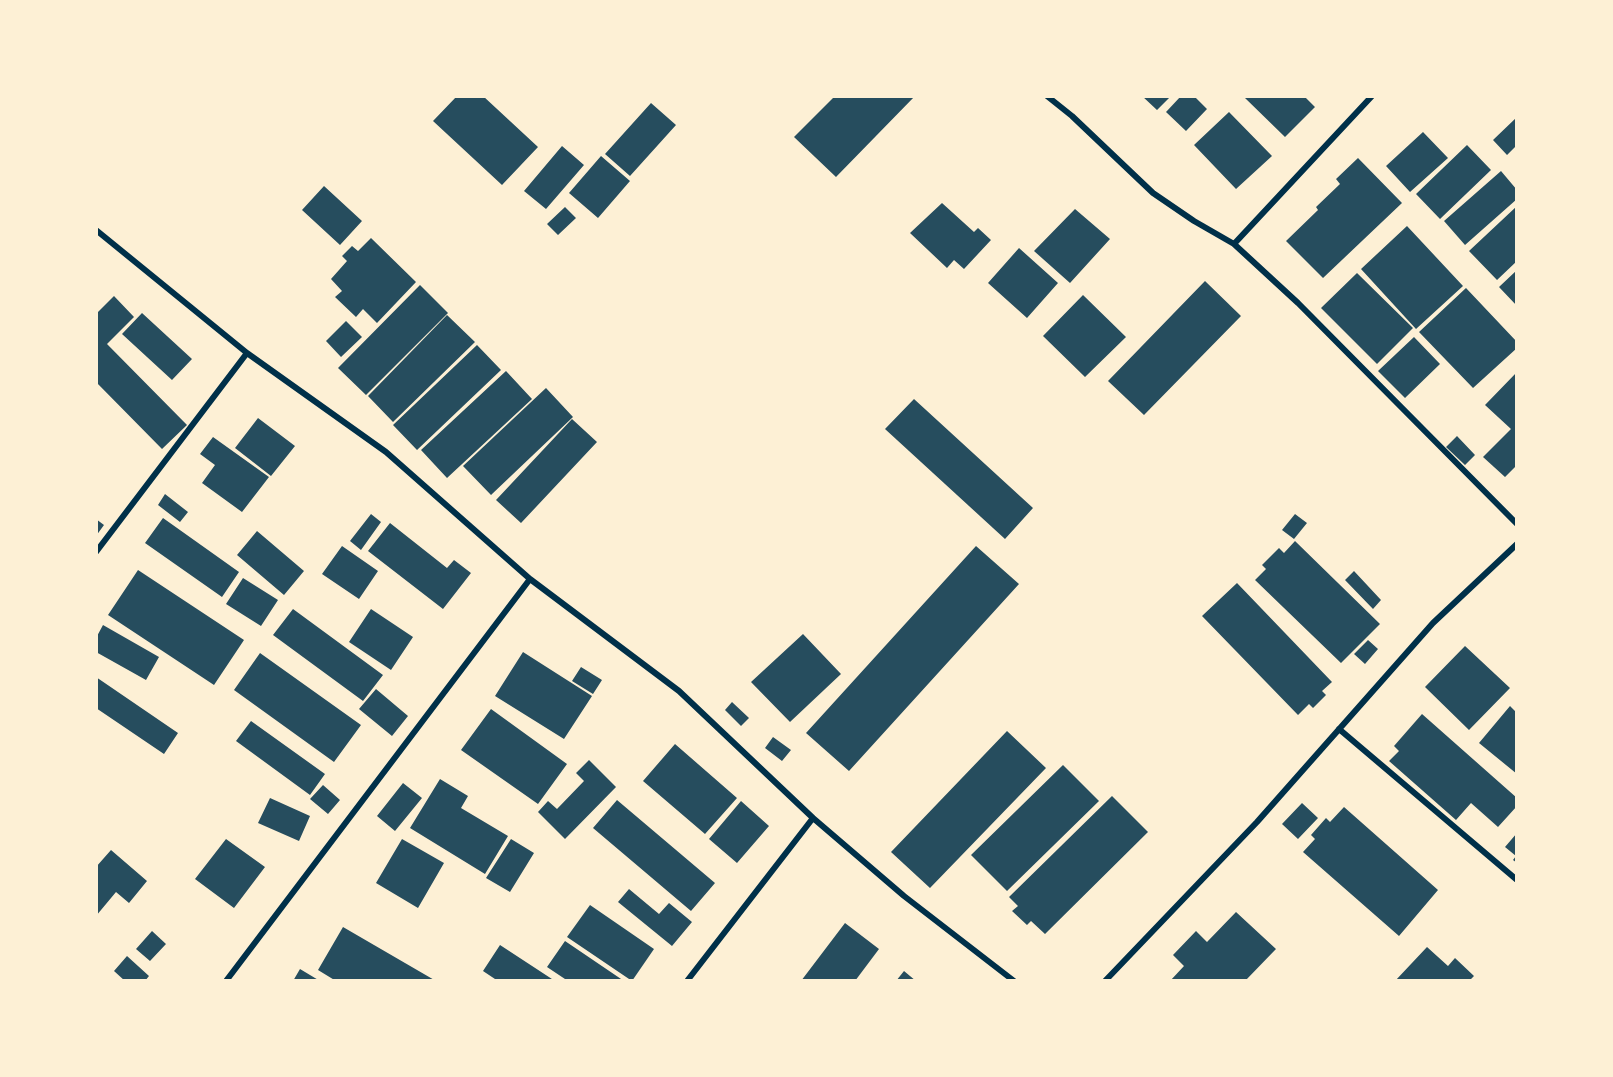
<!DOCTYPE html>
<html>
<head>
<meta charset="utf-8">
<style>
  body { margin:0 }
  #map { position:relative; width:1613px; height:1077px; overflow:hidden; background:#fdf0d5; font-family:"Fira Sans Condensed",sans-serif }
  canvas { display:block }
  .frame { position:absolute; inset:0; border:98px solid #fdf0d5; pointer-events:none }
</style>
</head>
<body>
<div id="map">
<canvas width="1613" height="1077"></canvas>
<div class="frame"></div>
</div>
<script>
const g = document.querySelector('canvas').getContext('2d');
g.lineJoin = 'round';
function paint(path, color) { g.fillStyle = color; g.fill(path, 'evenodd'); }
const shape = rows => new Path2D(rows.map(r => 'M' + r).join(''));
function trace(path, color, width, dash) { g.strokeStyle = color; g.lineWidth = width; g.lineCap = dash ? 'butt' : 'round'; g.setLineDash(dash || []); g.stroke(path); }
const building = shape([
  [457,96,483,96,538,147,502,185,433,121],
  [835,96,915,96,836,177,794,137],
  [1142,96,1171,96,1157,110],
  [1181,96,1194,96,1207,109,1186,131,1166,112],
  [1247,96,1304,96,1315,107,1285,137,1245,98],
  [651,103,676,125,630,176,605,154],
  [1229,112,1272,156,1236,189,1194,145],
  [1517,117,1517,145,1507,155,1493,140],
  [1423,132,1448,158,1410,192,1386,166],
  [1467,145,1491,170,1440,219,1416,194],
  [562,146,584,165,546,209,524,191],
  [601,156,630,181,598,218,569,193],
  [1358,158,1402,203,1323,278,1286,241,1318,210,1316,207,1340,184,1336,179],
  [1501,171,1517,190,1517,199,1465,245,1444,221],
  [324,186,362,221,340,245,302,210],
  [942,203,974,232,978,228,991,240,964,269,954,260,947,268,910,233],
  [1517,206,1517,261,1497,280,1469,251],
  [565,207,576,218,558,235,547,224],
  [1075,209,1110,239,1070,283,1034,251],
  [1407,226,1463,286,1416,329,1361,269],
  [371,238,416,282,377,323,363,309,356,317,335,297,342,291,331,279,347,261,342,256,352,246,358,251],
  [1019,248,1058,283,1027,318,988,283],
  [1517,270,1517,306,1499,287],
  [1357,273,1413,328,1377,364,1321,308],
  [1205,281,1241,316,1144,415,1108,381],
  [420,285,448,313,366,395,338,368],
  [1466,288,1517,342,1517,348,1473,388,1419,332],
  [1083,295,1126,337,1085,377,1043,336],
  [114,296,134,317,107,344,187,425,162,449,96,382,96,314],
  [142,313,192,359,172,380,122,334],
  [447,315,475,342,393,422,368,396],
  [346,321,362,337,341,357,326,341],
  [1414,337,1440,364,1405,398,1378,371],
  [477,345,501,370,417,450,393,425],
  [506,371,532,399,447,478,421,450],
  [1517,372,1517,465,1505,477,1483,457,1511,429,1485,405],
  [546,388,573,417,491,495,463,466],
  [914,399,1033,508,1005,539,885,429],
  [258,418,295,446,271,476,235,448],
  [572,419,597,442,521,523,496,500],
  [1457,436,1475,455,1465,465,1446,447],
  [213,437,269,477,242,512,202,483,215,465,200,454],
  [165,494,188,512,180,522,158,505],
  [371,514,381,522,361,550,350,541],
  [1295,514,1307,523,1294,539,1282,530],
  [163,518,239,572,222,597,145,543],
  [96,519,104,525,96,536],
  [390,523,447,568,454,560,471,573,443,609,368,551],
  [257,531,304,571,284,595,237,555],
  [1295,541,1380,624,1341,663,1255,580,1266,569,1262,565,1279,548,1284,553],
  [342,546,378,571,359,599,322,574],
  [976,546,1019,584,849,771,806,733],
  [138,570,244,640,214,685,108,615],
  [1354,571,1381,600,1373,609,1345,580],
  [243,578,278,600,261,626,226,604],
  [1237,583,1332,682,1322,691,1326,695,1313,708,1309,704,1298,715,1202,616],
  [293,609,383,675,363,701,273,635],
  [371,609,413,637,391,670,349,642],
  [103,625,159,657,146,680,96,652,96,638],
  [803,634,841,674,790,722,751,682],
  [1368,640,1378,649,1365,664,1354,654],
  [1465,646,1510,688,1469,730,1425,687],
  [523,652,592,696,564,739,495,696],
  [260,653,361,725,334,762,234,690],
  [581,667,602,680,593,694,572,681],
  [96,677,178,733,164,754,96,708],
  [376,689,408,716,392,736,359,709],
  [732,702,749,718,741,726,725,710],
  [1510,706,1517,713,1517,774,1479,743],
  [491,709,567,764,538,804,461,750],
  [1422,714,1517,798,1517,806,1498,827,1471,803,1456,820,1389,761,1399,751,1394,746],
  [251,721,325,774,310,795,236,741],
  [1007,731,1046,768,930,888,891,852],
  [773,737,791,750,782,761,765,748],
  [675,744,737,798,705,834,643,781],
  [589,760,616,787,565,839,538,812,548,801,557,809,584,781,576,773],
  [1063,765,1099,801,1007,891,971,855],
  [440,779,468,796,461,808,508,836,485,874,410,828],
  [403,783,422,798,395,831,377,816],
  [323,785,340,800,328,814,310,799],
  [1112,796,1148,832,1045,934,1031,921,1027,925,1012,911,1018,906,1009,897],
  [270,798,310,816,299,841,258,823],
  [617,800,715,883,691,911,593,828],
  [741,801,769,826,737,863,709,839],
  [1302,803,1318,818,1298,839,1282,824],
  [1344,807,1438,890,1399,936,1303,852,1315,839,1311,835,1326,818,1330,822],
  [1517,833,1517,863,1513,860,1516,856,1505,847],
  [226,839,265,867,234,908,195,879],
  [402,839,444,863,418,908,376,883],
  [511,839,534,853,510,892,486,878],
  [111,850,147,881,129,903,116,892,96,916,96,867],
  [629,889,659,914,669,903,692,922,672,946,618,902],
  [590,905,654,949,632,981,567,937],
  [1236,912,1276,949,1245,981,1170,981,1184,966,1173,955,1196,931,1207,942],
  [845,923,879,949,855,981,801,981],
  [343,927,436,981,336,981,318,970],
  [152,931,166,944,150,961,136,949],
  [565,941,624,981,568,981,547,967],
  [500,945,555,981,498,981,483,971],
  [1427,947,1448,966,1455,958,1474,976,1469,981,1395,981],
  [127,956,149,976,145,981,125,981,114,971],
  [300,969,320,981,293,981],
  [904,971,916,981,896,981]
]);
const minor = shape([
  [1047,96,1072,116,1153,193,1194,221,1234,244,1298,303,1517,524],
  [96,230,247,353,386,452,530,579,679,691,813,818,904,896,1014,981],
  [1234,244,1372,96],
  [96,552,247,353],
  [1339,729,1517,880],
  [226,981,530,579],
  [687,981,813,818],
  [1105,981,1257,822,1433,623,1517,544]
]);
paint(building, '#264d5e');
trace(minor, '#003049', 6);
</script>
</body>
</html>
